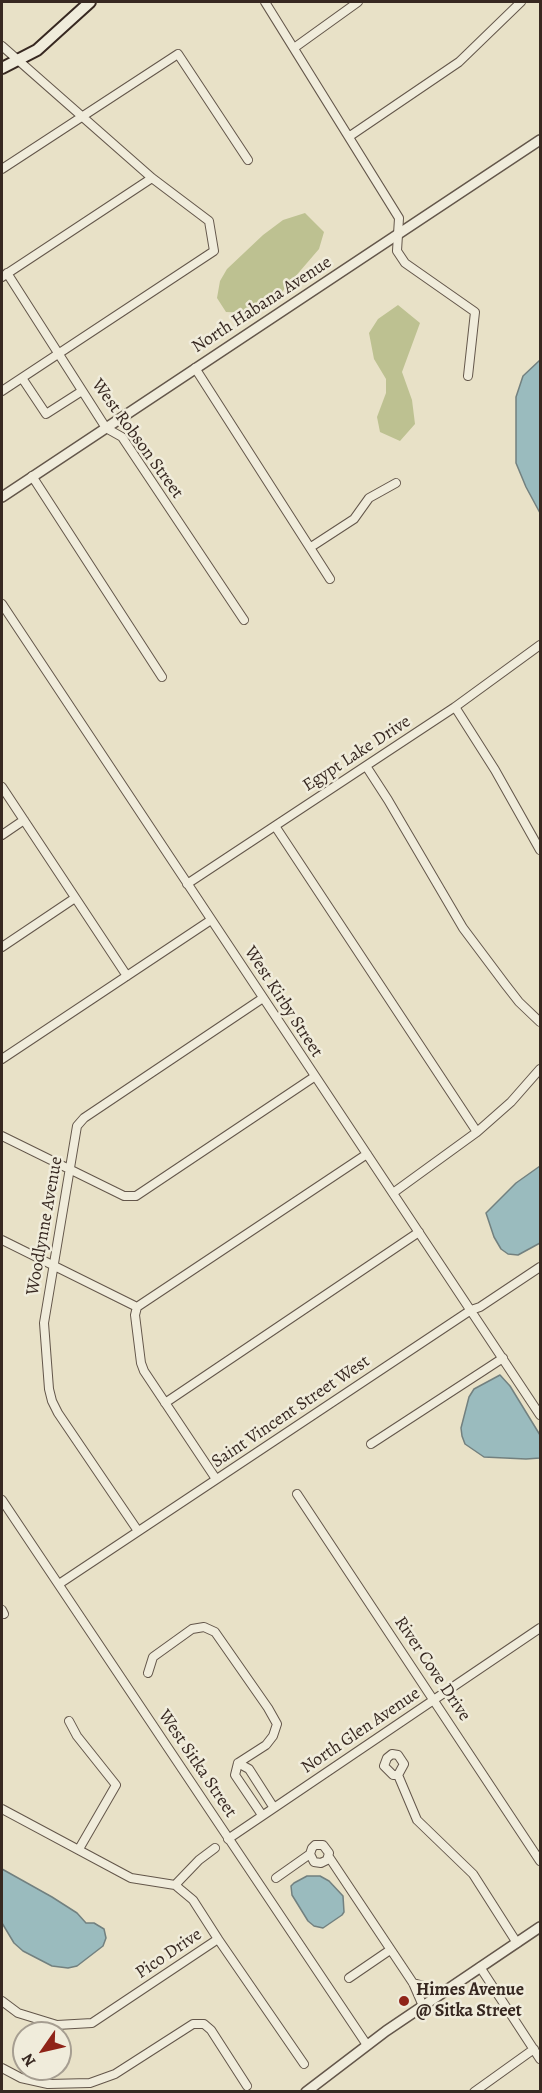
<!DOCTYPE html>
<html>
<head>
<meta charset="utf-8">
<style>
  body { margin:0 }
  #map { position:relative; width:542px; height:2093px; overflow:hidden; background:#e8e1c7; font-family:Alegreya,serif }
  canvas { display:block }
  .frame { position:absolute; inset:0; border:3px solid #372821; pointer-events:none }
  .north { position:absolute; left:12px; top:2021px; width:60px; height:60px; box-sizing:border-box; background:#f0ecdb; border:2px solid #a69e91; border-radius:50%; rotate:236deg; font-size:16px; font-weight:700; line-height:24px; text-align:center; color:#372821 }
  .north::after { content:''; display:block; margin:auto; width:21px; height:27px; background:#8f2418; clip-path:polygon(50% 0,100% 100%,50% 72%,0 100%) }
</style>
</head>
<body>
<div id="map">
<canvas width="542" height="2093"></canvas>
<div class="frame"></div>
<div class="north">N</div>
</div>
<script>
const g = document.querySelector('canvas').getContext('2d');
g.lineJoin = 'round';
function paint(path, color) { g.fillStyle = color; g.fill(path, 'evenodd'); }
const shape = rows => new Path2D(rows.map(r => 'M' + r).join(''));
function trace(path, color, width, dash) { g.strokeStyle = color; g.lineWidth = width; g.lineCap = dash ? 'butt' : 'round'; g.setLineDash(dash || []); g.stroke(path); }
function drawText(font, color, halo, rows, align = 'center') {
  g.font = font + ' Alegreya,serif'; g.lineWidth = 5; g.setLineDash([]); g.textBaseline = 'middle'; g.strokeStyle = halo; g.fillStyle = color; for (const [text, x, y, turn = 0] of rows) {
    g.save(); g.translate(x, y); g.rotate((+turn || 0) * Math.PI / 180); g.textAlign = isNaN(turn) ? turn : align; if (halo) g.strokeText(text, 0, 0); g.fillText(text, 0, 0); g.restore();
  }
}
const green = shape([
  [305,213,324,232,319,249,276,299,252,313,226,312,217,298,220,281,227,269,263,235,283,220],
  [398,305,420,323,402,372,412,400,415,424,400,441,380,432,377,417,386,393,386,379,374,359,369,333,378,319]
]);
const water = shape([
  [540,360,540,513,526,487,516,463,516,397,523,376,540,360],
  [540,1166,540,1243,518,1255,508,1254,501,1249,494,1237,486,1213,516,1183,540,1166],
  [500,1375,510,1386,540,1435,540,1458,526,1459,484,1457,465,1444,462,1436,461,1428,469,1397,474,1389,500,1375],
  [2,1869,52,1897,77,1913,86,1923,94,1923,104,1929,106,1938,103,1946,77,1966,68,1968,52,1966,23,1951,14,1943,2,1923,2,1869],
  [307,1876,320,1876,329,1881,343,1896,344,1912,342,1915,323,1928,314,1926,308,1921,292,1895,291,1886,294,1883,307,1876]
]);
const minor = shape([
  [265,2,399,218,397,251,405,263,475,312,468,376],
  [2,46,152,178,209,221,214,251,2,391],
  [294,48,358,2],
  [350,136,459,62,521,2],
  [2,169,178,54,248,160],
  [7,273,106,428,122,437,244,620],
  [2,277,152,178],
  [195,368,330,579],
  [22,378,46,414,82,391],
  [32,476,162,677],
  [311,547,354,519,369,498,396,483],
  [2,604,540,1415],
  [455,707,495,770,540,850],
  [366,766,388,800,463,928,505,984,519,1002,540,1022],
  [2,787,127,976],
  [275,826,477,1132],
  [2,835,24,820],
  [187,884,455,707,540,645],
  [2,947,75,898],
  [2,1059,211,920],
  [2,1136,124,1196,136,1196,314,1077],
  [393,1193,477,1132,511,1102,540,1069],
  [2,1240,137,1307,135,1315,141,1363,144,1371,216,1479],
  [137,1307,367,1154],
  [165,1403,419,1232],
  [371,1444,503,1358],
  [297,1494,540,1861],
  [2,1500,367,2045],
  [138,1531,58,1413,52,1401,49,1389,44,1323,77,1126,84,1118,263,998],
  [59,1584,471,1310,480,1307,540,1267],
  [2,1610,4,1614],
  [148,1673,153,1657,192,1629,204,1627,215,1632,268,1708,277,1724,273,1736,266,1745,238,1763],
  [69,1721,77,1736,116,1785,79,1849],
  [398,1775,404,1764,398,1755,392,1754,387,1758,384,1766,393,1775,398,1775,417,1820,473,1874,517,1943],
  [2,1809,131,1878,175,1885,193,1900,218,1939],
  [262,1815,235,1775,238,1763,249,1769,274,1808],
  [228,1839,540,1628],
  [329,1857,413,1983,423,2006],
  [276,1878,310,1854,312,1848,315,1845,323,1845,329,1853,327,1860,321,1863,314,1862,310,1854],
  [175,1885,199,1860,215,1848],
  [480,1967,540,2059],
  [349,1978,390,1950],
  [413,1983,424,1986,436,1997],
  [2,2001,18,2013,57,2025,92,2023,218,1939,304,2064],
  [2,2068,21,2078,48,2084,90,2083,115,2074,193,2024,204,2024,211,2030,247,2086],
  [474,2092,534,2049]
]);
const tertiary = shape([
  [2,497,540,140],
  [306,2092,386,2031,540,1927]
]);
const secondary = shape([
  [2,68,37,50,90,2]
]);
const markers = [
  [404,2001,6,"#8f2418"]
];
const streetNames = [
  ["North Habana Avenue",262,305,-33],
  ["West Robson Street",137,439,54],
  ["Egypt Lake Drive",357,754,-33],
  ["West Kirby Street",283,1002,57],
  ["Woodlynne Avenue",45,1226,-80],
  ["Saint Vincent Street West",291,1412,-34],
  ["River Cove Drive",432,1669,56],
  ["North Glen Avenue",361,1731,-34],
  ["West Sitka Street",197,1764,56],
  ["Pico Drive",169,1954,-34]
];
const poiNames = [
  ["Himes Avenue",416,1991],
  ["@ Sitka Street",416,2012]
];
paint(green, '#bdc191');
paint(water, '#9abbbe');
trace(water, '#72807f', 1.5);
trace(minor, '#63564a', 10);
trace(tertiary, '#63564a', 12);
trace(secondary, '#372821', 14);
trace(minor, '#f0ecdb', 8);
trace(tertiary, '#f0ecdb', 9);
trace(secondary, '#f0ecdb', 10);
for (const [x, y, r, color] of markers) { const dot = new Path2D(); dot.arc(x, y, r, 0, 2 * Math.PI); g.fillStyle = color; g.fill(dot); trace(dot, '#f0ecdb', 2); }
drawText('18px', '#372821', '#f0ecdb', streetNames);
drawText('bold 18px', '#372821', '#f0ecdb', poiNames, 'left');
</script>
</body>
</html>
